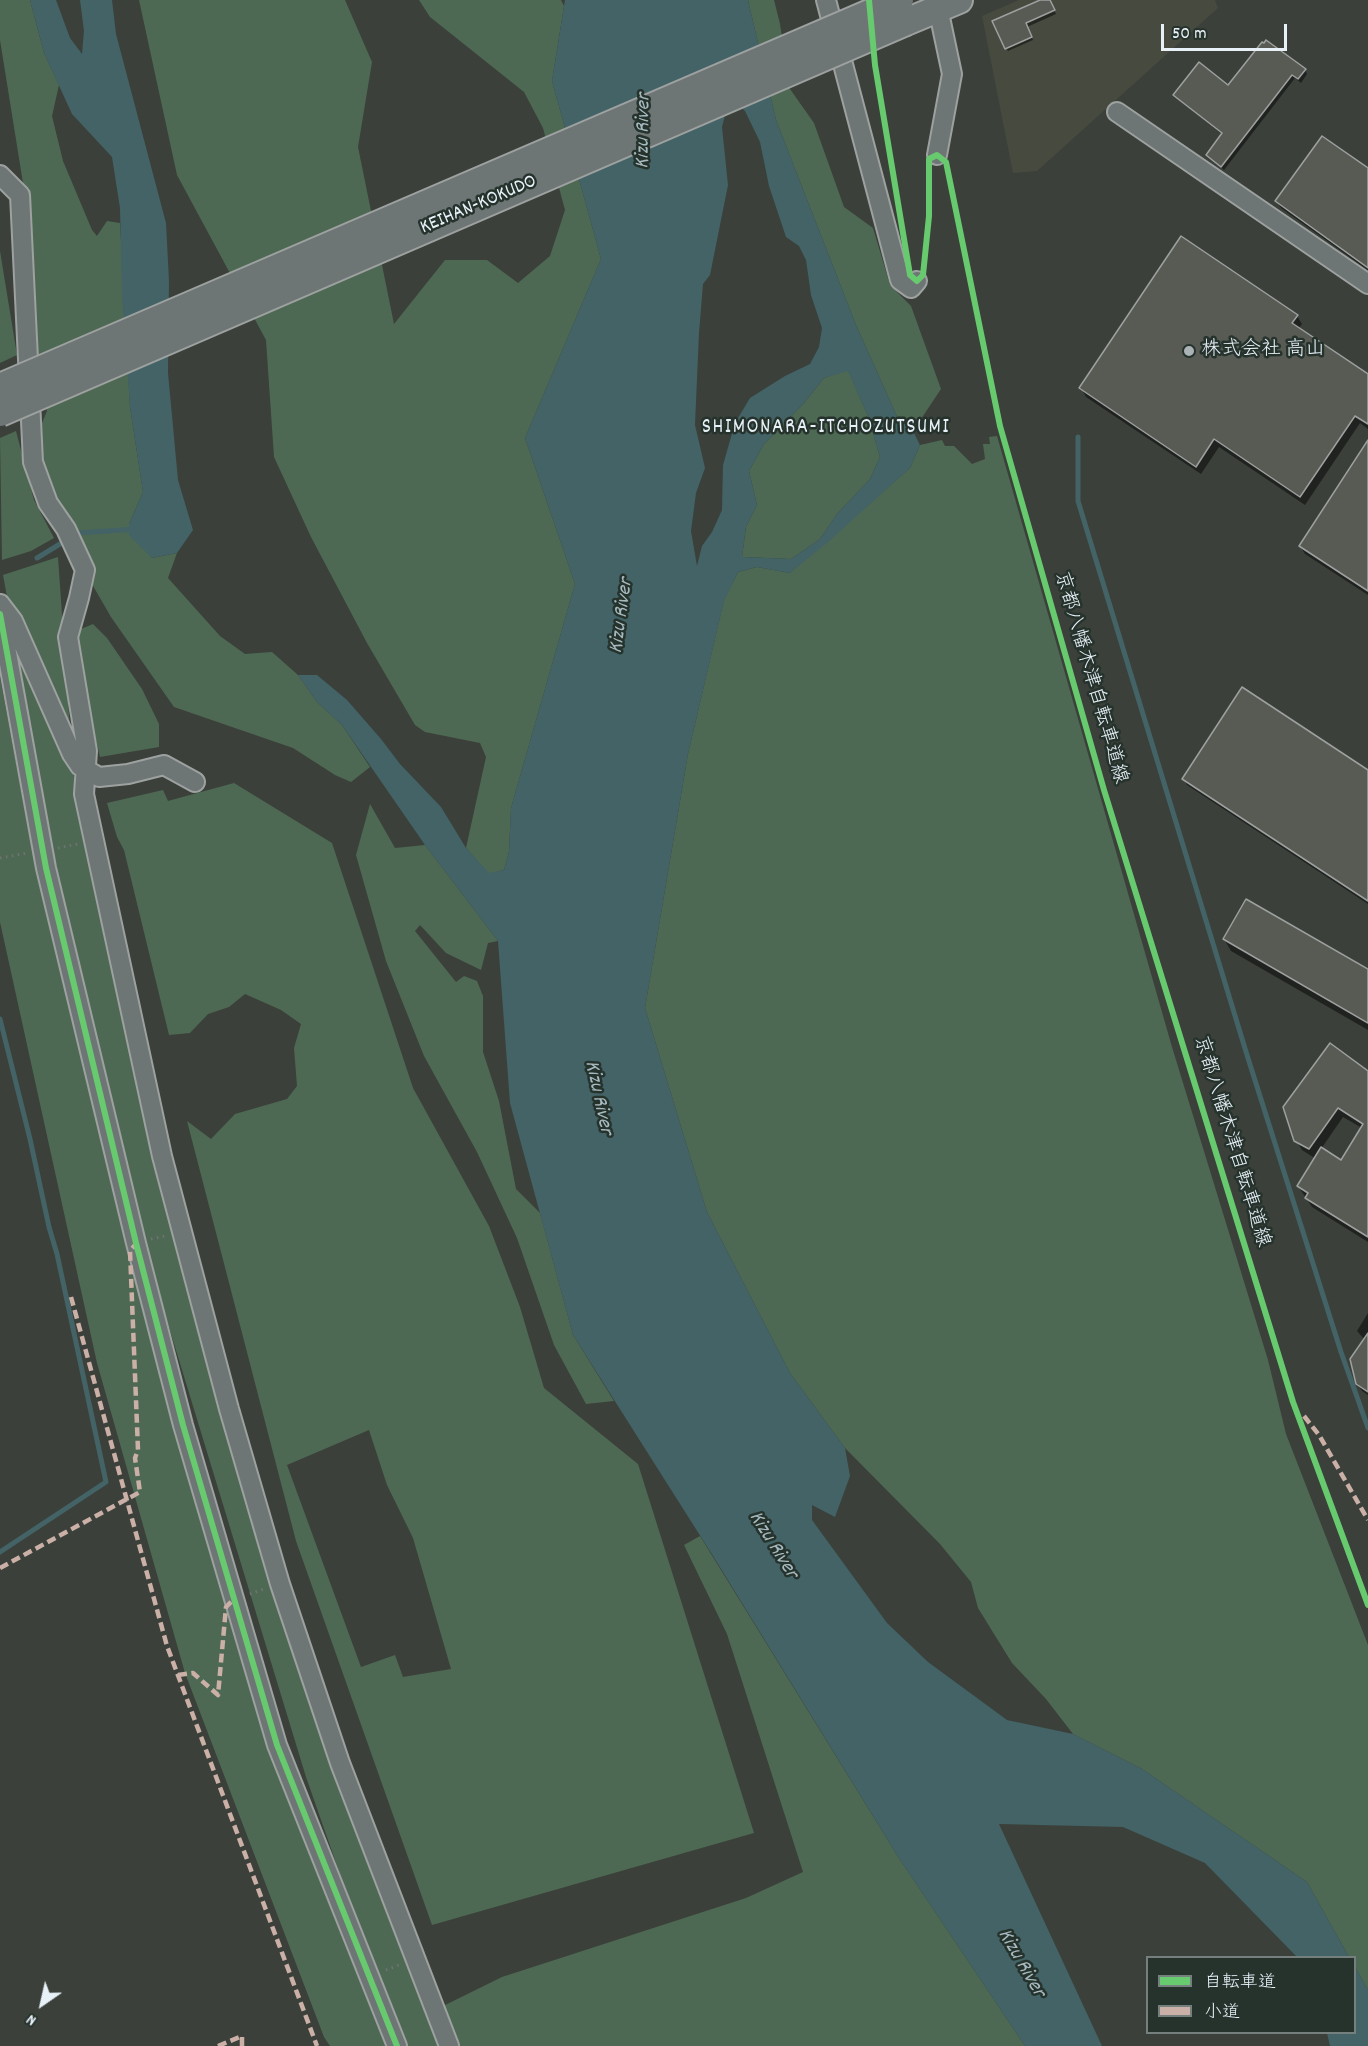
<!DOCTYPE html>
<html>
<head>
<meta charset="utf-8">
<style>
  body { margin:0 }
  #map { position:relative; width:1368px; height:2046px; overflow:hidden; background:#3b403a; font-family:Dekko,"Klee One",sans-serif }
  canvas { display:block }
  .legend { position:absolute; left:1146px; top:1956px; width:210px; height:78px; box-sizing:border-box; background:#26332d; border:2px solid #747f7e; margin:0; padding:8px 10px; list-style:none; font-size:18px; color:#e8f1f8 }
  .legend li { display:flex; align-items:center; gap:12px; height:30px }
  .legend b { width:30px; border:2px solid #747f7e }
  .north { position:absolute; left:12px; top:1974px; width:60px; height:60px; -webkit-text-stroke:4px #26332d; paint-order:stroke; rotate:214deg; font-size:16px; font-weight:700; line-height:24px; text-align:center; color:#e8f1f8 }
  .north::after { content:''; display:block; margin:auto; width:21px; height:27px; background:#e8f1f8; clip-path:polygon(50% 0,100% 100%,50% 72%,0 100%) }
  .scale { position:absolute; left:1161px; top:24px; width:126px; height:27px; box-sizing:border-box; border:3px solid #e8f1f8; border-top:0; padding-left:8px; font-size:18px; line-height:21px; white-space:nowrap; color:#e8f1f8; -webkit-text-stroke:4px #26332d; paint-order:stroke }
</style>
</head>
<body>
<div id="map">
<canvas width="1368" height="2046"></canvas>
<ul class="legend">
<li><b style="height:8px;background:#67ca6e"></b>自転車道</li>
<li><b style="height:8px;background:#cab0a6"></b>小道</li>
</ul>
<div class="north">N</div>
<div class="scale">50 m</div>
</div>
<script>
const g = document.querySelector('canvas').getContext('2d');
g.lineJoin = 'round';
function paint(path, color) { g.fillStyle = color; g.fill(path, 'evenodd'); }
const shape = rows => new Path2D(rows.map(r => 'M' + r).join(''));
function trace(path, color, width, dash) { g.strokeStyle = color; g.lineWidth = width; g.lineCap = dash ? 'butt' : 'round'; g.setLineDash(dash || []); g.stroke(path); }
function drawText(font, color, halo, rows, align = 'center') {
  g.font = font + ' Dekko,"Klee One",sans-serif'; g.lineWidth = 5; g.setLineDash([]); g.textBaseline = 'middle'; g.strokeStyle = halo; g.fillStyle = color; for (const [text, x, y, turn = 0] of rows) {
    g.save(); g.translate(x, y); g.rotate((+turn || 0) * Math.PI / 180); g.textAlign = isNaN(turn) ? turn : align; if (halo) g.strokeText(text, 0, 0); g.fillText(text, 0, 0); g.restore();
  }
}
const built = shape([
  [1019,0,1215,0,1218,8,1037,171,1013,173,982,16]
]);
const green = shape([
  [0,0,30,0,44,53,59,85,52,116,63,161,92,230,97,236,107,221,120,223,130,407,143,492,129,524,152,558,177,553,168,578,220,636,245,654,272,652,298,675,317,702,342,725,370,767,351,782,335,775,293,748,174,707,111,617,74,553,81,540,76,525,61,536,39,469,42,423,47,411,34,343,27,208,0,40],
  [139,0,345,0,372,62,358,147,394,324,445,260,487,260,518,283,550,256,565,210,543,128,524,92,430,17,419,0,561,0,564,6,552,81,601,259,525,438,575,584,511,808,509,852,504,870,489,874,466,848,486,757,480,743,425,732,415,725,367,643,311,537,274,457,266,340,177,175],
  [748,0,774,0,780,24,790,89,814,123,844,207,873,228,890,285,911,306,941,389,913,431,899,421,856,325,776,120],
  [0,251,17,355,0,363],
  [848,370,868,416,880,457,870,479,837,514,820,539,791,559,742,557,746,527,757,505,749,471,764,444,804,403,824,378],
  [16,431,34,500,54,538,31,551,2,560,0,438],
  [997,436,1172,1047,1268,1360,1286,1434,1368,1645,1368,1990,1355,1967,1354,1958,1349,1957,1307,1882,1142,1769,1073,1734,1046,1699,1012,1663,978,1608,971,1582,940,1544,845,1448,790,1373,707,1212,645,1008,688,754,724,600,738,572,757,567,790,573,910,468,920,445,942,440,945,446,954,446,972,464,985,459,983,444,990,444,989,437],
  [58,557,73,772,112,961,287,1588,447,2046,404,2046,379,1986,306,1777,140,1232,81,1006,3,575],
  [93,624,107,638,142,689,159,724,159,747,100,757,72,638,81,629],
  [0,677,35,865,128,1250,270,1753,388,2046,330,2046,324,2037,185,1673,97,1363,0,922],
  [234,783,332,843,413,1088,489,1226,520,1307,544,1388,638,1464,754,1833,432,1925,296,1541,187,1121,211,1139,235,1114,287,1099,297,1086,294,1048,301,1024,281,1010,245,994,229,1007,208,1014,190,1033,169,1035,124,850,117,837,107,803,163,790,168,801],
  [369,1430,387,1485,413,1538,451,1669,403,1677,395,1655,361,1667,287,1465],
  [370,804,395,848,425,845,498,941,488,943,481,970,446,953,420,925,415,931,456,982,464,976,477,981,483,996,483,1052,499,1101,516,1189,540,1213,573,1335,614,1401,586,1404,554,1345,517,1238,477,1152,424,1056,386,961,356,855],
  [700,1536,897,1855,1025,2046,453,2046,437,2009,502,1977,746,1898,803,1872,727,1634,684,1545]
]);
const water = shape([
  [30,0,56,0,70,38,82,54,84,31,80,0,112,0,116,34,166,223,169,281,168,373,178,480,193,530,177,553,152,558,129,535,129,524,143,492,130,407,122,296,120,208,112,157,72,114,44,53],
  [565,0,748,0,776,120,856,325,899,421,913,431,920,445,910,468,827,543,790,573,757,567,738,572,724,601,688,754,645,1008,707,1212,790,1373,845,1448,850,1476,835,1517,812,1505,812,1520,887,1623,928,1662,1007,1720,1073,1734,1142,1769,1307,1882,1349,1957,1297,1957,1205,1863,1123,1827,999,1824,1102,2046,1025,2046,897,1855,713,1556,573,1335,510,1103,498,941,425,845,342,725,317,702,298,675,317,675,347,700,381,739,400,764,441,807,466,848,489,873,504,870,509,852,511,808,575,584,525,438,601,259,552,81],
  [730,96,745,111,760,142,769,186,786,237,799,246,806,260,811,295,822,328,819,347,810,364,785,376,750,398,735,423,723,465,722,510,712,532,702,546,697,566,691,531,696,493,705,468,695,425,699,333,703,284,710,275,728,185,722,127],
  [848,371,868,416,880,457,870,479,837,514,820,539,791,559,742,557,746,527,757,505,749,471,764,444,804,403,824,378],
  [1355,1967,1368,1990,1368,2046,1330,2046,1327,2033,1354,2032]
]);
const shadow = shape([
  [1044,0,1049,0,1056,14,1027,27,1033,40,1008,51,1006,48],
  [1305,70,1307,74,1301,83,1295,78,1224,170,1208,155,1223,135,1178,99,1175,95,1229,87],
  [1368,170,1368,270,1281,208,1277,202],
  [1297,316,1302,324,1298,329,1368,376,1368,429,1360,423,1305,505,1219,447,1201,474,1086,397,1081,388],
  [1368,443,1368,595,1305,554,1300,546],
  [1368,772,1368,904,1187,785,1184,779],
  [1224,939,1368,971,1368,1030,1231,951],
  [1368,1077,1368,1242,1312,1207,1298,1186,1316,1159,1302,1150,1296,1140],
  [1343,1117,1362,1128,1342,1162,1321,1149],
  [1368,1313,1368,1395,1362,1391,1357,1384,1365,1340,1357,1331]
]);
const stream = shape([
  [1078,437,1078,501,1247,1055,1341,1352,1368,1428],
  [37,558,78,533,136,529],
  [0,1019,30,1139,49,1227,57,1254,106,1482,0,1552]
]);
const building = shape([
  [1040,0,1050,0,1055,10,1026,23,1032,37,1005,49,992,21,1040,0],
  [1266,40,1306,69,1298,79,1292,75,1221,167,1206,155,1222,133,1173,95,1199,62,1228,85,1262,42,1264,43,1266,40],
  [1322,136,1368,168,1368,268,1275,201,1322,136],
  [1181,236,1298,315,1292,323,1368,374,1368,424,1355,416,1300,497,1214,439,1196,467,1079,388,1181,236],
  [1368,440,1368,591,1299,546,1368,440],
  [1242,687,1368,770,1368,901,1182,779,1242,687],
  [1246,899,1368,969,1368,1023,1223,939,1246,899],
  [1330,1043,1368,1071,1368,1237,1305,1198,1308,1193,1297,1186,1321,1147,1341,1160,1363,1124,1338,1108,1309,1149,1294,1141,1283,1107,1330,1043],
  [1368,1333,1368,1392,1356,1384,1350,1359,1368,1333]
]);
const path = shape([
  [58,848,78,844],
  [0,858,28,853],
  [151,1239,165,1236],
  [250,1594,264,1589],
  [386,1970,399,1965]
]);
const minor = shape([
  [826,0,900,280,911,288,917,281],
  [1117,112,1368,284],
  [937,155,952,74,938,8],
  [0,175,20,195,33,462,48,503,66,529,85,570,79,598,68,637,87,751,84,794,162,1156,229,1409,280,1584,340,1763,449,2046],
  [0,604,13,621,72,754,80,766,99,777,128,774,164,765,195,782],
  [0,614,46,868,136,1243,183,1425,277,1745,397,2046]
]);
const highway = shape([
  [906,22,959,0]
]);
const highwayBridge = shape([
  [0,387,900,0],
  [0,413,906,22]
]);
const quiet = shape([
  [71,1297,167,1646,317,2046],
  [1304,1416,1319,1435,1368,1520],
  [0,1568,140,1492,135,1458,138,1450,130,1251,135,1245],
  [178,1675,193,1673,218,1695,226,1607,233,1600],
  [218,2046,242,2036,242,2046]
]);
const cycleway = shape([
  [869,0,875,65,910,275,917,281,923,275,929,216,929,159,937,155,946,162,1000,426,1104,790,1293,1402,1368,1605],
  [0,614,46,868,136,1243,183,1425,277,1745,397,2046]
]);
const markers = [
  [1189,351,6,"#abb3b6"]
];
const streetNames = [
  ["KEIHAN-KOKUDO",479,206,-23],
  ["京都八幡木津自転車道線",1089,678,74],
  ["京都八幡木津自転車道線",1230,1142,73]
];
const poiNames = [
  ["株式会社 高山",1201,351]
];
const waterNames = [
  ["Kizu River",645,131,-89],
  ["Kizu River",623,616,-82],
  ["Kizu River",597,1098,78],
  ["Kizu River",772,1546,58],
  ["Kizu River",1020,1964,60]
];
const neighbourhoodNames = [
  ["SHIMONARA-ITCHOZUTSUMI",826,429]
];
paint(built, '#464a3f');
paint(green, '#4e6953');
paint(water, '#436366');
paint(shadow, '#0007');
trace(stream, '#436366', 5);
paint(building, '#585a54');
trace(building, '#9da1a0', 1.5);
trace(minor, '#9da1a0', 22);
trace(highway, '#9da1a0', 30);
trace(path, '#6f7271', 3, [1.5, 4.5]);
trace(minor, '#6e7575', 18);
trace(highway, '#6e7575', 26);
trace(highwayBridge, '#9da1a0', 30, []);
trace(highwayBridge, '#6e7575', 26);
trace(quiet, '#cab0a6', 4.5, [9, 4.5]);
trace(cycleway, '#67ca6e', 6);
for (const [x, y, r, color] of markers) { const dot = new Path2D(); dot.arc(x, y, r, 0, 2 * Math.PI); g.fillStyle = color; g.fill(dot); trace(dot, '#26332d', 2); }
drawText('20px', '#e8f1f8', '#26332d', streetNames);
drawText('20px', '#e8f1f8', '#26332d', poiNames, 'left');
drawText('italic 21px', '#a6babf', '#26332d', waterNames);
g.letterSpacing = '1.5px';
drawText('21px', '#e8f1f8', '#26332d', neighbourhoodNames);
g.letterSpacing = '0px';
</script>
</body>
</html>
